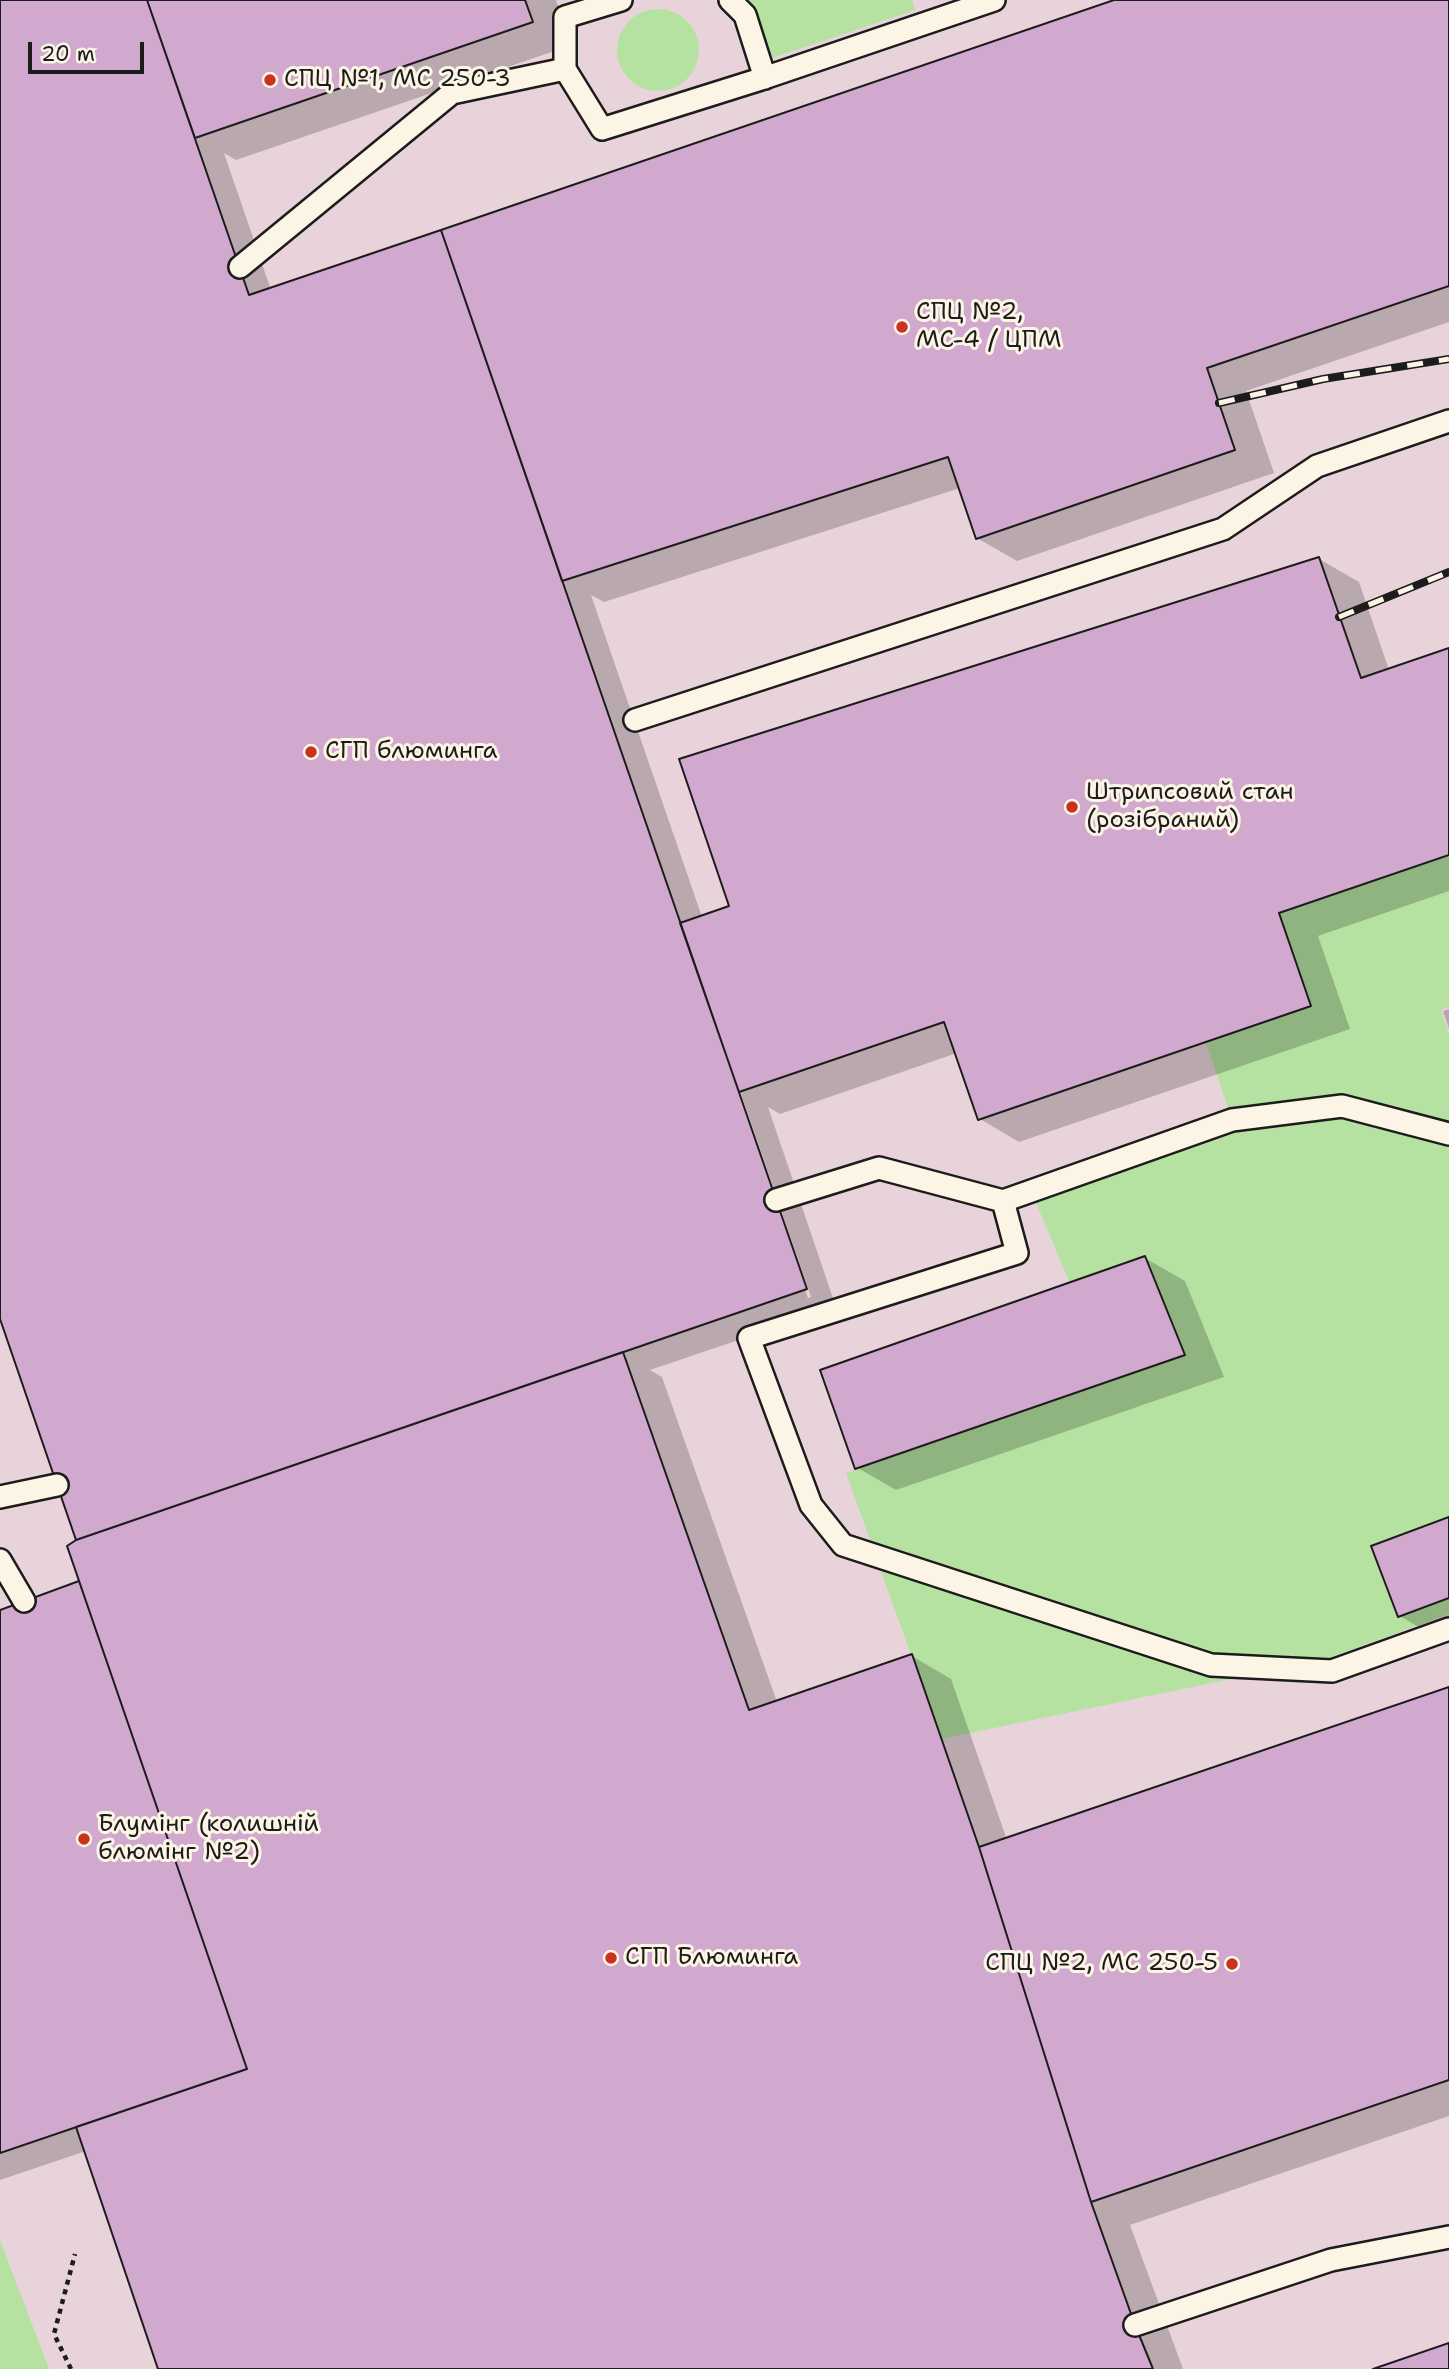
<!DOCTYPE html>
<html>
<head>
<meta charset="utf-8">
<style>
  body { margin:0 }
  #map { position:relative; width:1449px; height:2369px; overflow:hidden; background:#f3e6e0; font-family:"Shantell Sans",sans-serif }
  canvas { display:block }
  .scale { position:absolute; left:28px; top:42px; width:116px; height:32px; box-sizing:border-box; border:4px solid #1c1c1c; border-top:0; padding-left:9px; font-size:21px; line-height:24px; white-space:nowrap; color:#1c1c1c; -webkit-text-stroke:5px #fcf5e5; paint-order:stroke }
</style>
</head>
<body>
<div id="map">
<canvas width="1449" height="2369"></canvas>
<div class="scale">20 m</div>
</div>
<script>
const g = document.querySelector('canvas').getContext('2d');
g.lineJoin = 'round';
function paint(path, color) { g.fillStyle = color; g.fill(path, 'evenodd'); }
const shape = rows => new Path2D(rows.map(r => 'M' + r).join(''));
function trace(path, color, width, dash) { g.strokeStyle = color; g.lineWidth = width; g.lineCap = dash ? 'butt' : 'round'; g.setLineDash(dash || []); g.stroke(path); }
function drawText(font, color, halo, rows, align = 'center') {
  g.font = font + ' "Shantell Sans",sans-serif'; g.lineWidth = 6; g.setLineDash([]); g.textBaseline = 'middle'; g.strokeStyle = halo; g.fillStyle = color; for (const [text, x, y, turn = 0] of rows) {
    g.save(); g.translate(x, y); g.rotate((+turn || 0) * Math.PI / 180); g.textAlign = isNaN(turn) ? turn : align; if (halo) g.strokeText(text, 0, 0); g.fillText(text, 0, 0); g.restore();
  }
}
const built = shape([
  [0,0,1449,0,1449,2369,0,2369]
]);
const green = shape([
  [746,0,912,0,915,10,772,58,756,11],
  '617 50a41 41 0 1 1 82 0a41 41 0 1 1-82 0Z',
  [1449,855,1449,1007,1441,1010,1449,1034,1449,1517,1371,1547,1398,1617,1449,1598,1449,1614,1323,1660,941,1739,846,1473,1185,1355,1145,1257,1070,1283,1031,1191,1232,1120,1206,1042,1311,1006,1279,913],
  [0,2240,49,2369,0,2369]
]);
const shadow = shape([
  [0,0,556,0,572,45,236,160,224,153,271,290,1119,0,1449,0,1449,322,1246,391,1274,473,1017,561,977,538,960,488,604,602,591,595,702,917,732,907,1319,559,1359,582,1389,670,1449,649,1449,891,1318,936,1350,1029,1019,1142,980,1119,957,1053,780,1114,768,1107,836,1307,650,1370,662,1377,777,1702,912,1656,951,1679,1007,1840,1449,1688,1449,2116,1130,2225,1183,2369,160,2369,86,2151,0,2180,0,1611,81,1582,78,1541,0,1314],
  [736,1091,740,1091,811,1297,808,1298],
  [1449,1009,1449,1029,1443,1011],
  [1145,1258,1185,1281,1224,1377,896,1490,856,1467],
  [1449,1518,1449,1627,1430,1634,1400,1616]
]);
const building = shape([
  [0,0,147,0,249,295,441,230,807,1289,76,1540,0,1319,0,0],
  [147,0,525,0,533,22,195,138,147,0],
  [1114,0,1449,0,1449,286,1207,368,1235,450,976,539,948,457,562,581,441,230,1114,0],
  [1319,557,1361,678,1449,648,1449,855,1279,913,1311,1006,978,1120,944,1022,739,1092,680,923,729,906,679,759,1319,557],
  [1145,1256,1185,1355,855,1469,820,1370,1145,1256],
  [623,1352,749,1710,912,1654,979,1847,1091,2202,1135,2325,1153,2369,158,2369,76,2127,247,2069,67,1546,76,1540,623,1352],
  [1449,1517,1449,1598,1398,1617,1371,1546,1449,1517],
  [79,1581,247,2069,0,2153,0,1610,79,1581],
  [1449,1687,1449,2080,1091,2202,979,1847,1449,1687],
  [1449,2343,1449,2369,1373,2369,1449,2343]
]);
const path = shape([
  [71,2369,54,2334,75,2254]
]);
const service = shape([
  [730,0,745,15,765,78],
  [565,69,565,17,621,0],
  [240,267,452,93,565,69,602,129,761,79,994,0],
  [635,720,1223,529,1317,466,1449,421],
  [776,1200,879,1168,1003,1201,1232,1120,1342,1106,1449,1134],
  [1003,1201,1017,1253,749,1338,811,1505,843,1545,1211,1665,1332,1671,1449,1629],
  [0,1497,57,1485],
  [0,1560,24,1601],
  [1135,2325,1331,2260,1449,2237]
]);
const rail = shape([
  [1219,403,1323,379,1449,359],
  [1339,617,1449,572]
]);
const markers = [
  [270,80,7,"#c8321e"],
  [902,327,7,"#c8321e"],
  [311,752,7,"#c8321e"],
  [1072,807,7,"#c8321e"],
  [84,1839,7,"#c8321e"],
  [611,1958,7,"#c8321e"],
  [1232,1964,7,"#c8321e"]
];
const poiNames = [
  ["СПЦ №1, МС 250-3",284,80],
  ["СПЦ №2,",916,313],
  ["МС-4 / ЦПМ",916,341],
  ["СГП блюминга",325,752],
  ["Штрипсовий стан",1086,793],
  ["(розібраний)",1086,821],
  ["Блумінг (колишній",98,1825],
  ["блюмінг №2)",98,1853],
  ["СГП Блюминга",625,1958],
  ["СПЦ №2, МС 250-5",1218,1964,"right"]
];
paint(built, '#e9d3db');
paint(green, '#b5e2a0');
paint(shadow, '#0003');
paint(building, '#d1a8ce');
trace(building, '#1c1c1c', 2);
trace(service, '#1c1c1c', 26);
trace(path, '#1c1c1c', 4.5, [5, 5]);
trace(service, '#fcf5e5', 21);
trace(rail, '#1c1c1c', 8);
trace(rail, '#fcf5e5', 5, [16]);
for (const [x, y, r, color] of markers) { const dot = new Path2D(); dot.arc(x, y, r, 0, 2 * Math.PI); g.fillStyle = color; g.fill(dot); trace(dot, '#fcf5e5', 2.5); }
drawText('24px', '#1c1c1c', '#fcf5e5', poiNames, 'left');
</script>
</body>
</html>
